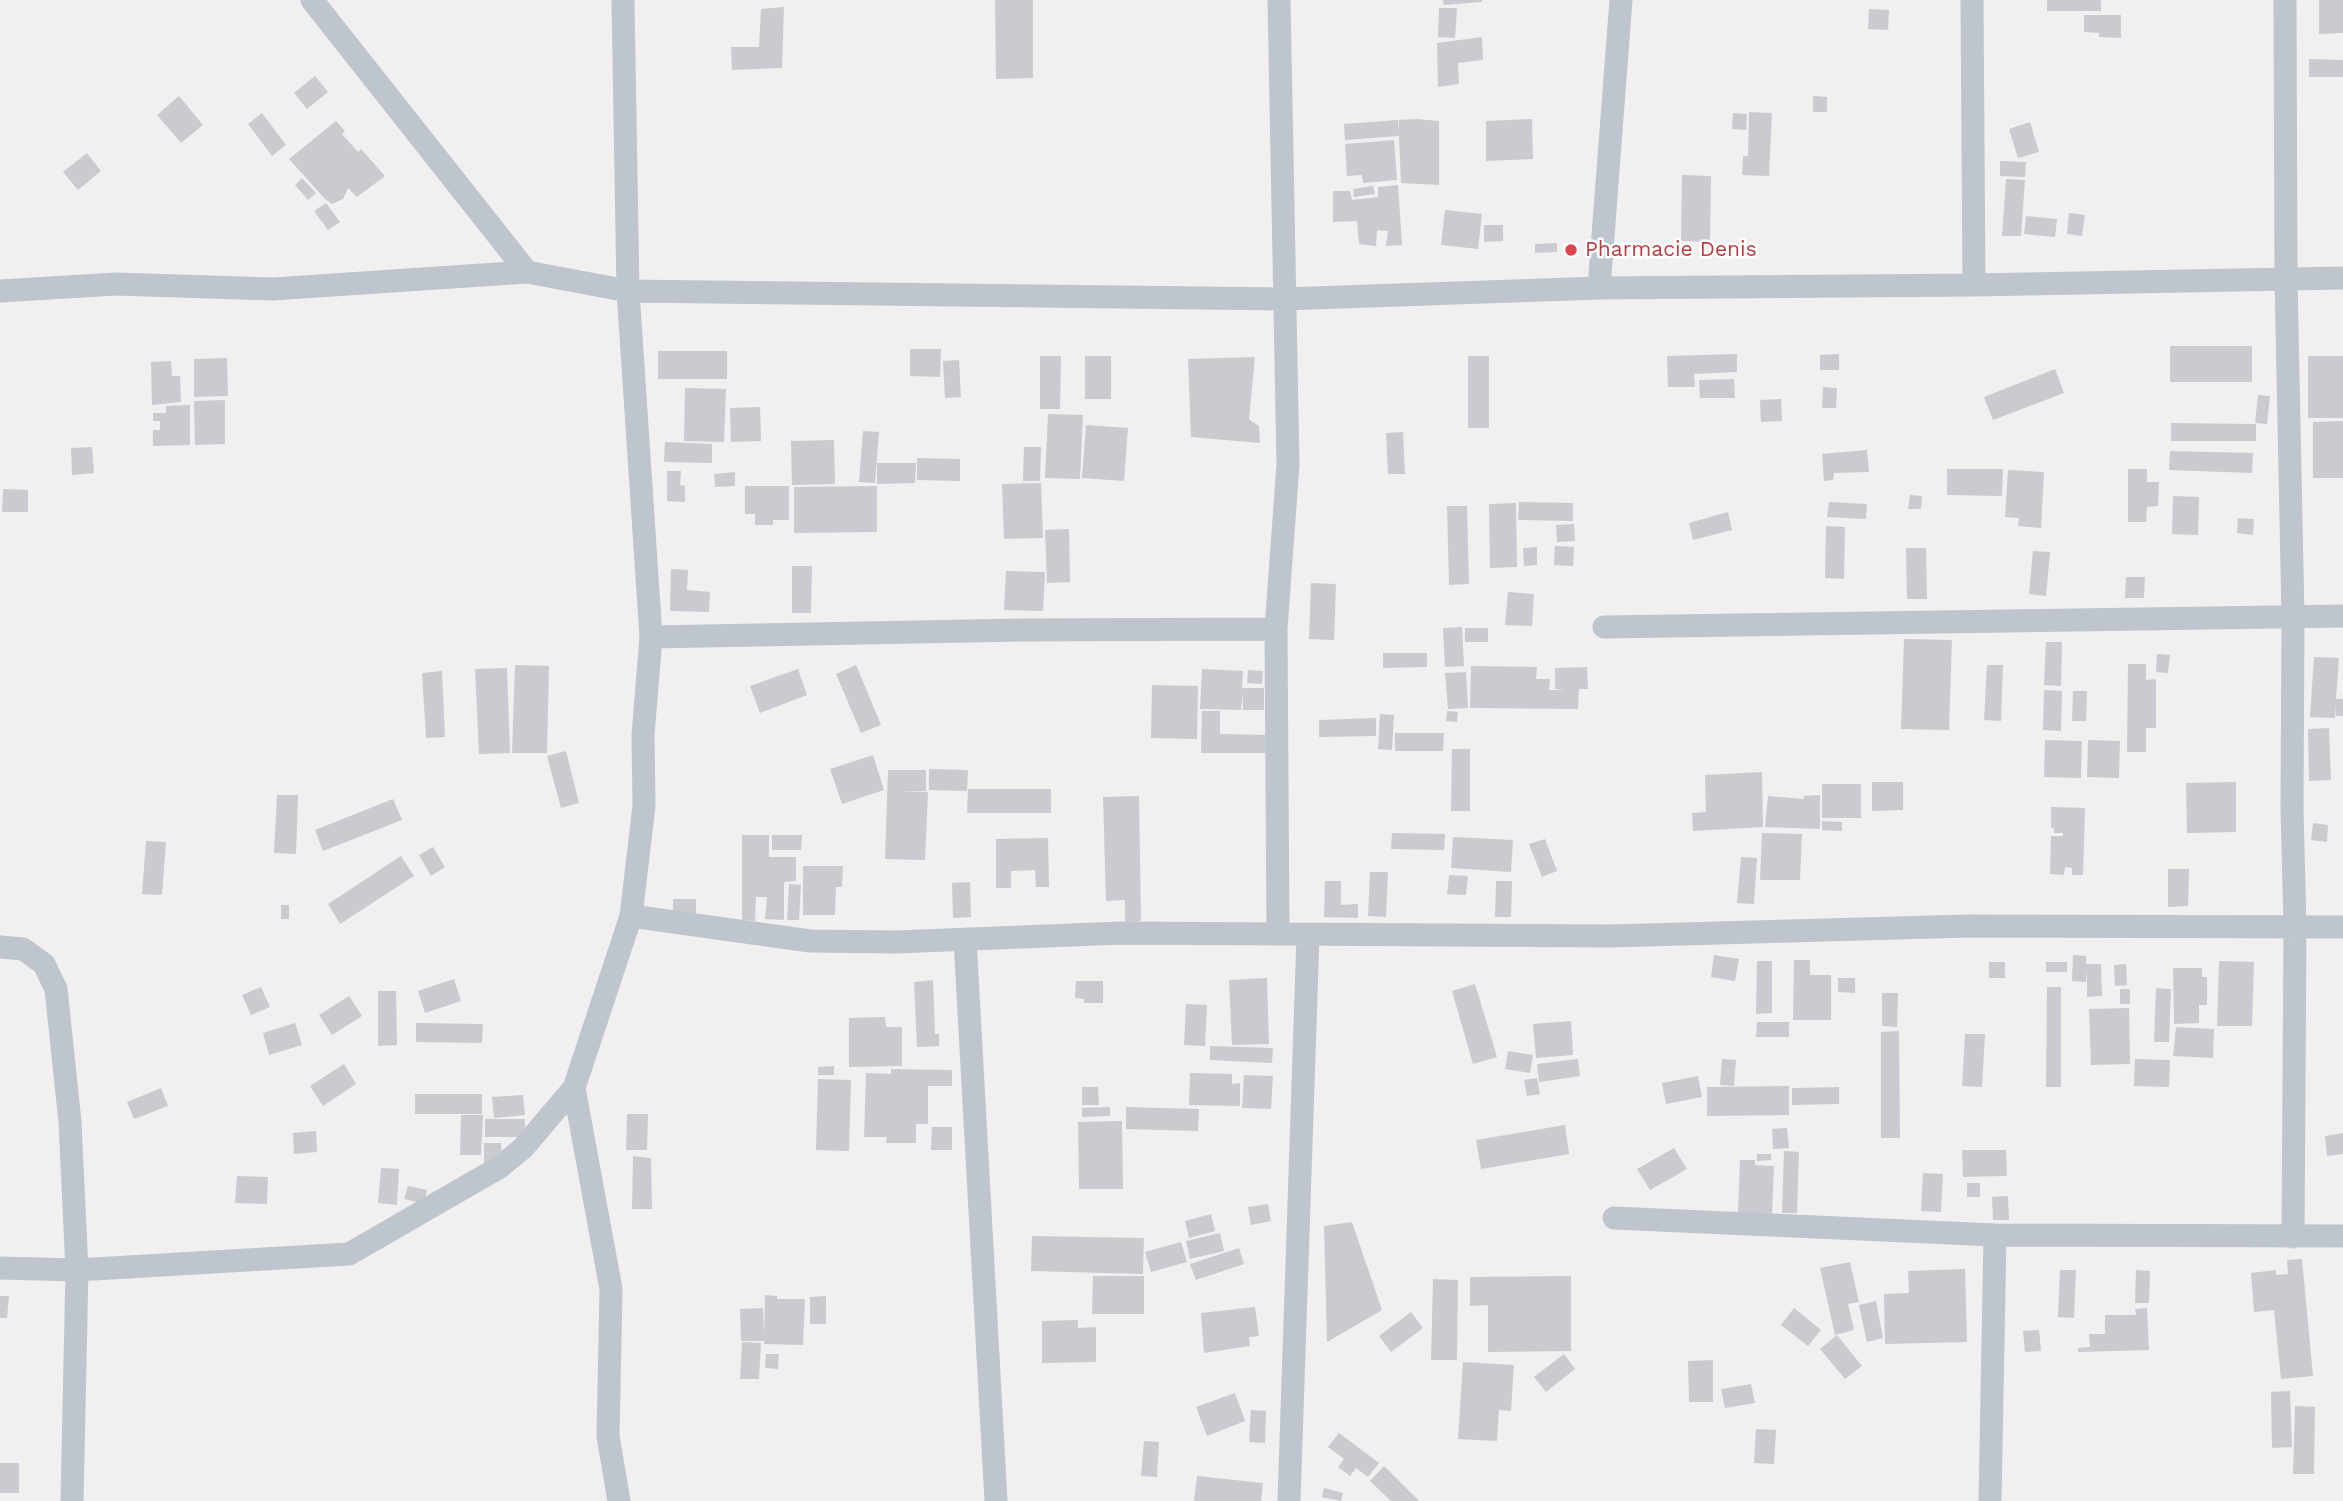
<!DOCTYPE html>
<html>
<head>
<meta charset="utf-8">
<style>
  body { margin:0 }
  canvas { display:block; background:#f1efef }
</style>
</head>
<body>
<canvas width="2343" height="1501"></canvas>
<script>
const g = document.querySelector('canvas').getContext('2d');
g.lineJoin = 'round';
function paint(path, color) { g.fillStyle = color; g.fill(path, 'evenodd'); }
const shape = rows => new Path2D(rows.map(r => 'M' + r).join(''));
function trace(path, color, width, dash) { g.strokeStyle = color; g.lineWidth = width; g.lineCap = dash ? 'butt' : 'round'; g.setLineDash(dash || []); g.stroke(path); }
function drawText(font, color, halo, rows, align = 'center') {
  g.font = font + ' "Work Sans",sans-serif'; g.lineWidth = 5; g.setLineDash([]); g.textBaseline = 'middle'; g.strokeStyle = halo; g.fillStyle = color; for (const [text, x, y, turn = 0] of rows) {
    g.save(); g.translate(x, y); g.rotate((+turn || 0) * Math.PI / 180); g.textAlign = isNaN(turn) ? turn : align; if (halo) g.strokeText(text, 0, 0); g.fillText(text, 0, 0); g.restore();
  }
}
const building = shape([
  [995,0,1033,0,1033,78,996,79],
  [1443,0,1482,0,1482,2,1444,5],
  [2047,0,2101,0,2101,11,2047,11],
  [2319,0,2343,0,2343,33,2319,34],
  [784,7,782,68,732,70,731,47,759,47,761,9],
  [1439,8,1457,8,1455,38,1438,37],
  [1869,9,1889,10,1888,30,1868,29],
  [2084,15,2121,15,2121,38,2099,37,2099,33,2084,32],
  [1482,37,1483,60,1458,63,1459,84,1438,87,1437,43],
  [2309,59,2343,60,2343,77,2309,77],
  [315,76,328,92,307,109,294,93],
  [179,96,203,125,181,143,157,115],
  [1813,96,1827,97,1827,112,1813,112],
  [1749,112,1772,113,1769,176,1742,175,1743,156,1748,156],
  [262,113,286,145,272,156,248,124],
  [1733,113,1747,114,1746,130,1732,129],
  [1417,119,1439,121,1439,185,1401,183,1399,136,1345,140,1344,124,1398,120,1399,133,1399,120],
  [1532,119,1533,159,1486,161,1486,121],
  [336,121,345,131,342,134,358,152,361,149,385,176,357,197,348,188,343,199,332,204,325,199,289,159],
  [2030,122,2039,152,2018,158,2009,129],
  [1394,140,1397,180,1363,183,1362,175,1347,176,1345,144],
  [87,153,101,171,78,190,63,172],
  [2000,161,2026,162,2025,177,2000,176],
  [1682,175,1711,176,1710,242,1681,241],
  [302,178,316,193,308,200,295,185],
  [2006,179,2025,180,2021,236,2002,236],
  [1398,185,1402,245,1386,246,1388,231,1377,230,1376,246,1359,244,1357,221,1333,222,1333,191,1350,191,1352,200,1378,197,1378,187],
  [1373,186,1375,194,1354,197,1353,189],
  [326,203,340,222,328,230,314,211],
  [1445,210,1482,214,1478,249,1441,245],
  [2069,213,2085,215,2082,236,2067,234],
  [2026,216,2057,219,2055,237,2024,234],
  [1484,225,1503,225,1503,241,1484,242],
  [1557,243,1557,252,1535,253,1535,244],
  [2170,346,2252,346,2252,382,2170,382],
  [910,349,941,349,940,377,910,376],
  [658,351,727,351,727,379,658,379],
  [1737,354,1737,372,1694,374,1695,387,1668,387,1667,356],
  [1839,354,1839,370,1820,370,1820,355],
  [1040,356,1061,356,1060,409,1040,409],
  [1085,356,1111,356,1111,399,1085,399],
  [1468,356,1489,356,1489,428,1468,428],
  [2308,356,2343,356,2343,418,2308,418],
  [1255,357,1249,419,1259,426,1260,443,1191,437,1188,359],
  [227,358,228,396,194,397,194,359],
  [959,360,961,397,945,398,943,361],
  [171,361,172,376,180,376,181,402,152,405,151,362],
  [2055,369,2064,393,1993,420,1984,397],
  [1734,379,1735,398,1700,398,1699,380],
  [1823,387,1837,388,1836,408,1822,408],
  [685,388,726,389,724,442,684,441],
  [2258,395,2270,396,2267,424,2255,423],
  [1781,399,1782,421,1761,422,1760,400],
  [225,400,225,444,195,445,194,401],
  [190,405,190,445,153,446,153,430,160,430,160,421,153,421,153,413,166,413,166,406],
  [760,407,761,441,731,442,730,408],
  [1048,414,1083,415,1080,479,1045,478],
  [2343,421,2343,478,2313,478,2313,422],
  [2171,423,2256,424,2256,441,2171,441],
  [1086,425,1128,428,1124,481,1082,478],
  [863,431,879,432,875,483,859,482],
  [1403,432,1405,474,1388,474,1386,433],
  [834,440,835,484,792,485,791,441],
  [665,442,712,444,712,463,664,462],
  [92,447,94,473,72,475,71,448],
  [1024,447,1041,447,1040,481,1023,481],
  [1867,450,1869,472,1834,473,1833,480,1824,481,1822,454],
  [2170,451,2253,453,2252,473,2169,470],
  [917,458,960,459,960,481,917,480],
  [877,463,916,463,915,483,877,484],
  [1947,469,2003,469,2002,496,1947,495],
  [2128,469,2147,469,2147,482,2159,482,2158,506,2147,507,2146,522,2128,522],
  [2008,470,2044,472,2041,528,2018,526,2019,518,2005,517],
  [667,471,681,471,680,485,685,486,685,502,667,501],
  [735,472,735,486,715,487,714,474],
  [1041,483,1043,538,1004,539,1002,484],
  [745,486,789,486,789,520,773,520,773,525,755,525,755,514,745,514],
  [877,486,877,532,794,533,794,487],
  [3,489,28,490,28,512,2,512],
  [1910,495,1922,496,1921,509,1908,509],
  [2173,496,2199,497,2198,535,2172,534],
  [1519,502,1573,503,1573,521,1518,520],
  [1829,502,1867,504,1866,519,1827,517],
  [1516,503,1517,567,1490,568,1489,504],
  [1447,506,1467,506,1469,584,1449,585],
  [1728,512,1732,530,1693,540,1689,523],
  [2238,518,2254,519,2253,535,2237,533],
  [1574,524,1575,541,1557,542,1556,525],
  [1826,526,1845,527,1844,579,1825,578],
  [1069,529,1070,582,1047,583,1045,530],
  [1555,546,1574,547,1573,566,1554,565],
  [1537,547,1537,565,1524,566,1523,548],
  [1906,548,1926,548,1927,599,1907,599],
  [2033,551,2050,552,2046,596,2029,594],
  [792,566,812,566,811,613,792,613],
  [671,569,688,570,687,590,710,592,709,612,670,611],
  [1006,571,1045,572,1043,611,1004,610],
  [2126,577,2145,577,2144,598,2125,598],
  [1311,583,1336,584,1334,640,1309,639],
  [1508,592,1534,594,1532,626,1505,625],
  [1462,627,1464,666,1445,667,1443,628],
  [1465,628,1488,628,1488,642,1465,642],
  [1904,639,1952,640,1949,730,1901,729],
  [2046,642,2062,642,2061,686,2044,685],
  [1383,653,1427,653,1427,667,1383,668],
  [2157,654,2170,655,2168,673,2156,672],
  [2314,657,2339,658,2336,699,2343,699,2343,716,2336,716,2336,705,2335,718,2310,717],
  [2128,664,2146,664,2146,680,2156,679,2156,728,2146,728,2146,752,2127,752],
  [515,665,549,666,547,753,512,753],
  [856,665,881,725,861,733,836,674],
  [1987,665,2003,665,2001,721,1984,720],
  [1471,666,1537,667,1536,679,1550,679,1549,690,1567,690,1555,689,1555,668,1587,667,1588,689,1579,689,1578,709,1470,708],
  [507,668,510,753,479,754,475,669],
  [798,669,807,695,760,713,750,686],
  [1202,669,1243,671,1242,688,1264,688,1264,710,1243,710,1243,692,1241,710,1200,709],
  [1248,670,1263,671,1262,684,1247,683],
  [442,671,445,737,426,738,422,673],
  [1466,672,1468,708,1448,709,1445,673],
  [1152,685,1198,686,1197,739,1151,738],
  [2044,690,2062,691,2061,731,2043,730],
  [2073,691,2087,691,2086,721,2072,721],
  [1202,711,1220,711,1220,734,1269,735,1268,753,1201,753],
  [1447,711,1458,712,1457,722,1446,721],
  [1380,714,1394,715,1392,750,1378,749],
  [1376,718,1376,736,1319,737,1319,720],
  [2329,728,2331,780,2309,781,2308,729],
  [1395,733,1444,733,1443,751,1395,751],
  [2045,740,2082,741,2081,778,2044,777],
  [2088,740,2120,741,2119,778,2087,777],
  [1452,749,1470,749,1470,811,1451,811],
  [566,751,579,803,561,808,547,756],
  [873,755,884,790,842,804,830,769],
  [929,769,968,770,967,791,929,790],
  [888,770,926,770,926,791,900,791,928,792,925,860,885,859],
  [1762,772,1763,827,1693,831,1692,813,1706,812,1705,775],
  [1872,782,1903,782,1903,810,1872,811],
  [2236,782,2236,832,2187,833,2186,783],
  [1822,784,1861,784,1861,818,1822,818],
  [968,789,1051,789,1051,813,967,813],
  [277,795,298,795,296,854,274,853],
  [1820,795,1820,829,1765,827,1768,796,1804,799,1804,796],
  [1139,796,1141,921,1125,922,1125,900,1106,901,1103,797],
  [393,799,402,820,323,851,315,830],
  [2051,807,2085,808,2083,875,2072,875,2072,868,2065,867,2064,875,2050,874,2051,836,2063,836,2063,833,2054,833,2054,828,2051,828],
  [1822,821,1842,822,1842,831,1822,830],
  [2313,823,2328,825,2327,842,2311,840],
  [1392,833,1445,834,1444,850,1391,849],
  [1762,833,1802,834,1800,880,1760,880],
  [742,835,769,835,769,857,796,857,796,881,784,882,784,920,765,919,767,897,756,897,755,921,742,920],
  [772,835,802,835,801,850,772,850],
  [1453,837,1513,840,1511,872,1451,868],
  [1048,838,1049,887,1036,887,1035,870,1011,871,1011,888,996,888,996,839],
  [1545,839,1557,871,1542,877,1529,844],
  [146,841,166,842,162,895,142,894],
  [433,847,445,867,431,876,419,855],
  [401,856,414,876,340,924,328,904],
  [1741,857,1757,858,1754,904,1737,903],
  [803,866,843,866,842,887,836,887,835,915,803,915],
  [2168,869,2189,869,2188,906,2168,907],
  [1370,872,1388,872,1386,917,1368,916],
  [1449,875,1468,876,1466,895,1447,894],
  [1325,881,1341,881,1341,905,1358,904,1358,918,1324,917],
  [1496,881,1512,881,1511,917,1495,917],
  [970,882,971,917,953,918,952,883],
  [789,884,801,885,799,920,787,920],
  [673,899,696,899,696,919,673,920],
  [281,905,289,905,289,919,281,919],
  [1714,955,1739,959,1735,981,1711,977],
  [2073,955,2086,956,2086,964,2101,964,2102,996,2087,997,2087,970,2086,982,2072,981],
  [1794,960,1810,960,1810,975,1831,975,1831,1020,1793,1020],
  [1757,961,1772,961,1772,1013,1756,1014],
  [2219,961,2254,962,2252,1026,2217,1026],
  [1989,962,2005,962,2005,978,1989,978],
  [2046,962,2067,962,2067,972,2046,972],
  [2126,964,2127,985,2115,986,2114,965],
  [2173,968,2202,968,2202,977,2207,977,2207,1005,2199,1005,2199,1023,2174,1024],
  [1267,978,1269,1044,1232,1045,1229,980],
  [1838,978,1855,978,1855,993,1838,992],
  [454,979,461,1001,425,1013,418,991],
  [933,980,935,1034,939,1034,939,1046,917,1047,914,982],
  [1076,981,1103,981,1103,1003,1084,1003,1084,999,1075,998],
  [1475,984,1497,1057,1473,1064,1452,991],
  [261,987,270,1007,251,1015,242,995],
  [2047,987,2061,987,2061,1087,2046,1087],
  [2156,988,2171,989,2169,1042,2154,1042],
  [2120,989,2130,989,2130,1004,2120,1004],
  [378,991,396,991,397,1045,378,1046],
  [1882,993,1898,993,1897,1027,1882,1026],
  [349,996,362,1016,332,1035,319,1015],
  [1186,1004,1207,1005,1205,1046,1184,1045],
  [2129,1008,2130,1064,2091,1065,2089,1009],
  [885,1017,886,1027,902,1027,902,1066,849,1067,849,1018],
  [1571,1021,1573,1055,1536,1058,1533,1024],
  [1757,1022,1789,1022,1789,1037,1756,1037],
  [295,1023,302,1045,269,1055,263,1033],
  [416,1023,483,1024,482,1043,416,1042],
  [2176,1027,2214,1029,2213,1058,2173,1056],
  [1899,1031,1900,1138,1881,1138,1881,1032],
  [1965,1034,1985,1034,1982,1087,1962,1086],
  [1210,1046,1273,1048,1272,1063,1210,1060],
  [1508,1051,1533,1055,1530,1073,1505,1069],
  [1578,1059,1580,1076,1539,1082,1537,1064],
  [1722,1059,1736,1060,1734,1086,1720,1085],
  [2135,1059,2170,1060,2169,1087,2134,1086],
  [344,1064,356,1084,323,1106,310,1086],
  [834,1066,834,1075,818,1075,818,1067],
  [891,1069,952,1070,952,1086,928,1086,928,1124,916,1124,916,1143,886,1143,887,1137,864,1137,866,1073,891,1074],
  [1190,1073,1232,1074,1232,1084,1240,1083,1240,1106,1189,1105],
  [1244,1075,1273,1076,1271,1109,1242,1108],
  [1698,1076,1702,1097,1666,1104,1662,1083],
  [1537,1078,1540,1094,1527,1096,1524,1080],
  [818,1079,851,1080,849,1151,816,1150],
  [1789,1086,1789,1115,1707,1116,1707,1087],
  [1082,1087,1098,1087,1099,1105,1082,1105],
  [1839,1087,1839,1104,1792,1105,1792,1088],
  [161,1088,168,1106,134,1119,127,1102],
  [415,1094,482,1094,482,1114,415,1114],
  [523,1095,525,1115,494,1118,492,1097],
  [1110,1107,1110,1116,1082,1117,1082,1108],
  [1126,1107,1199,1109,1198,1131,1126,1129],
  [627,1114,648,1114,647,1150,626,1150],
  [461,1115,483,1115,481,1155,460,1155],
  [485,1119,525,1119,525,1137,485,1137],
  [1122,1121,1123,1189,1079,1189,1078,1122],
  [1565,1125,1569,1154,1481,1169,1476,1140],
  [932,1127,952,1127,952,1150,931,1150],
  [1787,1128,1789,1148,1773,1149,1772,1129],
  [316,1131,317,1152,294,1154,293,1133],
  [2343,1133,2343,1154,2327,1156,2325,1136],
  [484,1143,501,1143,502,1161,484,1162],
  [1674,1148,1687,1169,1650,1190,1637,1169],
  [1962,1150,2006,1150,2007,1176,1963,1177],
  [1784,1151,1799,1152,1797,1213,1782,1213],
  [1757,1154,1771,1154,1771,1160,1757,1161],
  [633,1156,651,1158,652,1209,632,1209],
  [1740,1160,1755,1160,1755,1165,1774,1166,1772,1215,1738,1214],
  [381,1168,399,1169,397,1205,378,1203],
  [1923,1173,1943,1174,1941,1212,1921,1211],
  [237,1176,268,1177,267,1204,235,1203],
  [1967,1183,1980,1183,1980,1197,1967,1197],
  [408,1186,427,1190,424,1204,404,1199],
  [2008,1196,2009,1220,1993,1220,1992,1197],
  [1268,1204,1271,1221,1251,1225,1248,1207],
  [1211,1214,1215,1231,1189,1238,1185,1221],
  [1352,1222,1382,1310,1327,1342,1324,1226],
  [1220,1233,1224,1251,1190,1259,1186,1241],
  [1032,1236,1144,1238,1143,1274,1031,1271],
  [1181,1242,1187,1262,1151,1272,1145,1252],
  [1239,1248,1244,1264,1196,1280,1190,1264],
  [2302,1259,2313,1376,2281,1379,2274,1310,2254,1312,2251,1273,2276,1270,2276,1275,2288,1274,2287,1260],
  [1850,1262,1859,1302,1848,1304,1854,1330,1835,1335,1820,1268],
  [1965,1269,1967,1342,1885,1344,1884,1294,1909,1293,1908,1271],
  [2060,1270,2076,1270,2074,1318,2058,1317],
  [2136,1270,2150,1271,2149,1303,2135,1303],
  [1093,1276,1144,1276,1144,1314,1092,1314],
  [1571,1276,1571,1351,1488,1352,1488,1305,1470,1306,1470,1277],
  [1433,1279,1458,1280,1457,1360,1431,1360],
  [765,1295,777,1296,777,1299,805,1299,803,1345,764,1344,764,1341,741,1341,740,1309,763,1308,764,1334],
  [0,1296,9,1296,7,1318,0,1318],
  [826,1296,826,1324,810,1324,810,1297],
  [1876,1301,1883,1338,1867,1342,1859,1305],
  [1255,1307,1259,1336,1249,1337,1250,1346,1204,1353,1201,1313],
  [1794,1308,1821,1330,1808,1346,1781,1325],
  [2147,1308,2149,1350,2078,1352,2078,1348,2090,1347,2089,1334,2105,1334,2105,1315,2136,1315,2135,1309],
  [1411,1312,1423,1328,1391,1352,1379,1336],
  [1078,1320,1078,1328,1096,1327,1096,1362,1042,1363,1042,1321],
  [2039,1330,2041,1351,2025,1352,2023,1331],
  [1837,1335,1862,1366,1845,1379,1820,1349],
  [742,1342,761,1343,759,1379,740,1379],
  [766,1354,779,1354,778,1369,765,1368],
  [1564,1354,1575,1369,1546,1392,1534,1377],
  [1713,1360,1713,1402,1689,1402,1688,1361],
  [1463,1362,1514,1365,1511,1411,1499,1410,1497,1441,1458,1439],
  [1751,1384,1755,1403,1725,1408,1721,1389],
  [2290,1391,2292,1447,2272,1448,2271,1392],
  [1235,1393,1245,1421,1207,1436,1196,1407],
  [2295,1406,2315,1407,2314,1474,2293,1474],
  [1251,1410,1266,1411,1265,1443,1249,1442],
  [1756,1429,1776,1430,1774,1464,1754,1463],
  [1339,1433,1379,1463,1368,1477,1356,1468,1350,1476,1338,1467,1344,1459,1328,1447],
  [1144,1441,1159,1442,1157,1477,1141,1476],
  [0,1463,19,1463,19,1493,0,1493],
  [1384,1466,1419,1501,1391,1501,1370,1481],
  [1197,1476,1263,1483,1261,1501,1194,1501],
  [1324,1488,1343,1493,1341,1501,1322,1497]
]);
const minor = shape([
  [312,0,527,272],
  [1972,0,1974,285],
  [2285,0,2286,278,2293,617,2292,808,2295,927,2293,1237],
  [1599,288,1621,0],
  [0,291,116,284,273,289,527,272,628,291,1284,299,1599,288,1974,285,2343,278],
  [1604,627,2343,616],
  [651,637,1022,630,1276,629],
  [631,916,810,941,896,942,1122,933,1610,936,1969,926,2343,927],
  [1278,933,1276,629,1288,464,1279,0],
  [965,939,996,1501],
  [0,947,23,949,44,964,56,989,70,1122,77,1270,0,1268],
  [574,1088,611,1289,608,1436,619,1501],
  [1614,1218,1995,1235,2343,1236],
  [72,1501,77,1270,349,1254,500,1167,523,1148,574,1088,631,916,644,806,643,735,651,637,628,291,623,0],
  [1289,1501,1308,936],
  [1990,1501,1995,1235]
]);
const markers = [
  [1571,250,7,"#e0444e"]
];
const healthNames = [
  ["Pharmacie Denis",1585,250]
];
paint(building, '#c9cbd1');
trace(minor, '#bec5cd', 23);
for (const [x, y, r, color] of markers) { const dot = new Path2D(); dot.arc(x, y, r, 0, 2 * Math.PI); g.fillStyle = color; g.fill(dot); trace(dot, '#fff', 2.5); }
drawText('21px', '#be3a42', '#fff', healthNames, 'left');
</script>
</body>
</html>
